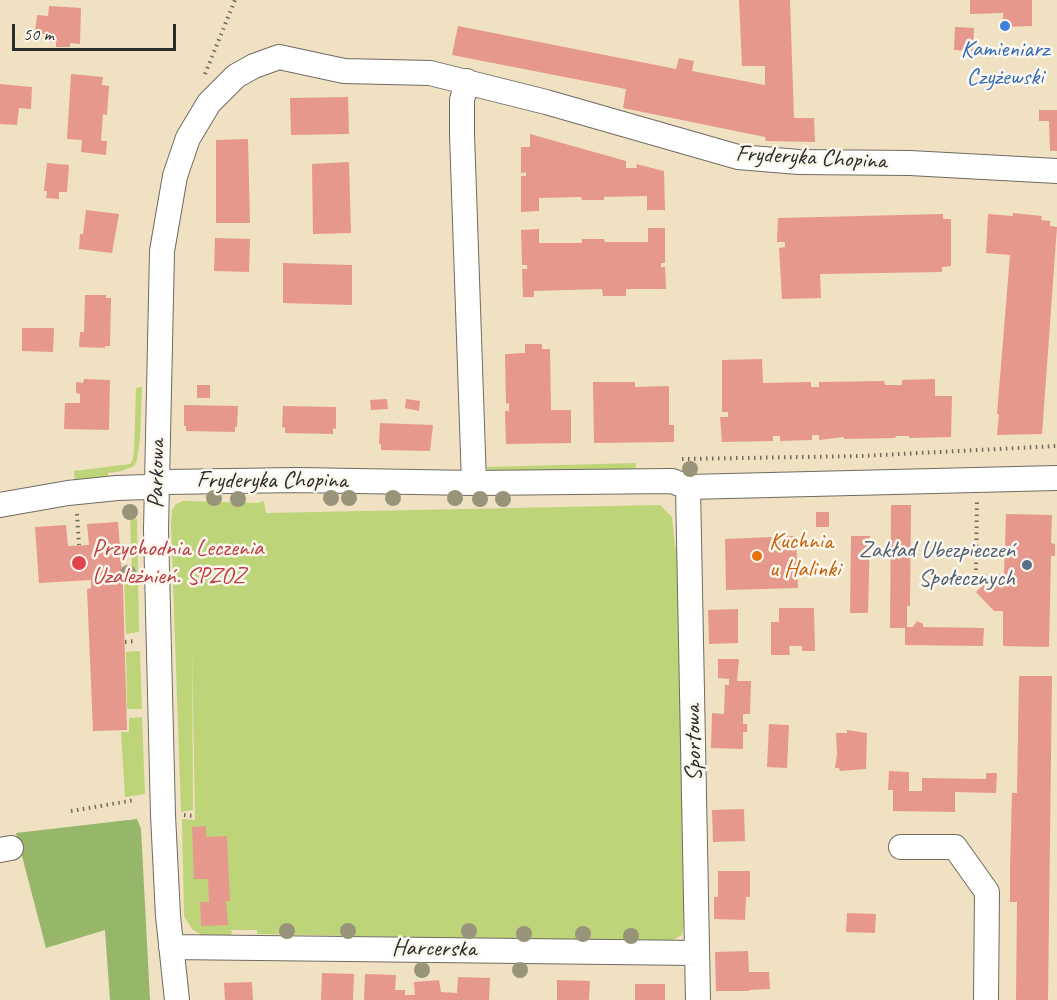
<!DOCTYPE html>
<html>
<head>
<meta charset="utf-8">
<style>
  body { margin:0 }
  #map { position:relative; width:1057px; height:1000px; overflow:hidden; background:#f0e1c3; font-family:Caveat,sans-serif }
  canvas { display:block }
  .scale { position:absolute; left:12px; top:24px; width:164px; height:27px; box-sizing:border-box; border:3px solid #2b2b2b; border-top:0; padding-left:8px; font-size:18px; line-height:21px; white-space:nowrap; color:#2b2b2b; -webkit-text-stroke:4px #fbf7ec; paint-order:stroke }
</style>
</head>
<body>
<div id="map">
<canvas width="1057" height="1000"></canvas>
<div class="scale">50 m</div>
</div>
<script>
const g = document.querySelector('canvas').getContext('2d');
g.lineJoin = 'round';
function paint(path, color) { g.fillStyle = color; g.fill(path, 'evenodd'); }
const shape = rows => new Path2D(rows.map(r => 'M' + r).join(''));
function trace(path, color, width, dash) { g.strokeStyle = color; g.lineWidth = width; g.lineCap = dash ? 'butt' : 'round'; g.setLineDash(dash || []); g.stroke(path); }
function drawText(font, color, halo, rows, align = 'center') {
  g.font = font + ' Caveat,sans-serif'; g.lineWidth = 5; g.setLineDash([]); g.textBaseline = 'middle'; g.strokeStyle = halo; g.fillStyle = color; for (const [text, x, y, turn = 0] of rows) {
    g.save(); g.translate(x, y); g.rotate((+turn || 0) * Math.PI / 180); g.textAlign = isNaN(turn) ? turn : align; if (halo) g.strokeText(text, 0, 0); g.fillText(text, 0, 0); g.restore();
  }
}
const green = shape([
  [142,387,140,438,137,460,134,466,122,471,108,473,108,479,75,482,74,471,130,464,133,459,134,451,136,388],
  [636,463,635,470,492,474,486,467],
  [183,501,258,503,264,501,266,513,660,505,672,517,675,547,682,548,685,922,682,935,671,941,661,942,257,934,257,930,229,930,232,931,230,938,202,935,193,930,184,916,182,819,195,820,192,642,193,810,181,812,171,525,172,510,176,504],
  [130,519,137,519,139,632,126,634,124,578,132,573],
  [140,651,142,709,127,709,126,652],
  [142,717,145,794,125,797,121,732,129,732,129,718]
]);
const forest = shape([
  [137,819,141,829,150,1000,110,1000,105,930,46,948,16,833]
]);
const building = shape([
  [739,0,790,0,794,118,814,118,815,142,766,141,765,137,623,108,626,89,452,55,458,26,676,69,679,58,694,61,692,71,765,85,765,66,742,66],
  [970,0,1032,0,1032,26,1003,27,1003,13,970,14],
  [49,6,81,8,80,44,70,43,70,47,56,47,56,42,47,41,47,34,35,34,37,15,48,16],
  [955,27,974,28,973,51,954,50],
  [71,74,103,77,102,85,109,86,107,115,103,114,101,141,107,141,106,155,81,152,82,140,67,139],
  [0,84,32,87,31,109,19,108,17,125,0,124],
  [348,97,349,134,291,135,290,98],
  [1039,110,1057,110,1057,151,1050,151,1049,121,1039,121],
  [530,134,626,161,626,168,637,168,636,164,664,171,665,210,647,210,647,196,604,197,604,200,582,200,581,197,539,198,539,211,521,212,521,176,526,176,526,172,521,173,521,147,530,147],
  [248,139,250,223,216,223,216,140],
  [349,162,351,233,313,234,312,164],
  [47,163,69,165,67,192,59,192,59,199,46,198,47,191,44,191],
  [86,210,119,214,112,253,79,249,80,234,83,234],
  [1013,213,1042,216,1041,220,1050,221,1050,226,1057,227,1042,434,997,435,999,414,997,414,1010,255,986,253,988,214,1013,216],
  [943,214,943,219,951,219,951,266,942,267,942,272,820,274,821,298,782,299,779,248,785,247,785,242,777,242,778,218],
  [648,228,665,228,665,263,661,263,661,267,665,267,666,289,626,289,626,296,603,296,602,289,534,291,534,297,523,297,522,269,527,269,527,265,522,265,521,230,539,229,539,243,582,243,582,239,604,239,605,242,648,242],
  [215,238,250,239,249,272,214,271],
  [283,263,352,265,352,305,283,303],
  [85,295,106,295,106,298,111,298,110,346,105,346,105,348,79,347,80,332,84,332],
  [22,328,54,328,53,352,22,351],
  [525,344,542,344,542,349,550,349,551,410,571,410,571,443,506,444,505,411,509,411,509,403,506,404,505,354,525,353],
  [762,359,763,383,811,382,811,387,819,387,819,382,884,381,885,385,902,385,902,380,935,379,935,396,952,396,951,437,909,438,909,436,896,436,895,438,844,439,844,437,819,440,819,435,812,435,812,440,780,441,780,436,773,436,773,441,722,442,720,417,728,417,728,412,722,412,722,360],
  [84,379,110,380,109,430,64,429,65,403,80,403,80,394,76,393,76,382,83,383],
  [593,382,635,382,635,387,669,386,669,425,674,425,674,442,594,443],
  [197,385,210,385,210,398,197,398],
  [387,399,388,409,371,410,370,400],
  [406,399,420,401,419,411,405,408],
  [184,405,238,406,237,427,235,427,235,432,186,431,186,426,184,426],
  [283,406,336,407,336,429,333,428,333,434,285,433,285,428,282,427],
  [380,423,433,425,430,451,381,450,381,444,379,444],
  [891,505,911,505,910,606,907,606,907,627,913,627,917,621,923,624,923,627,984,628,983,646,905,645,905,628,890,628],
  [816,512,829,512,829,527,816,527],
  [1006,514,1052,515,1051,543,1055,544,1055,556,1051,556,1049,647,1003,646,1003,611,994,611,976,592,995,574,1004,574],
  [118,522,123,587,127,730,93,731,87,589,91,588,91,580,39,583,35,527,66,525,68,546,89,545,87,524],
  [796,536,798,588,726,590,725,539],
  [851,536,870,536,868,613,850,613],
  [779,608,814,608,815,651,802,651,802,646,789,646,790,655,771,655,771,622,779,622],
  [738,609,738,643,709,644,708,610],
  [718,659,739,659,737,681,751,681,750,714,743,714,743,724,747,724,747,732,743,732,743,749,711,748,712,713,724,714,725,685,729,685,729,679,718,678],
  [1019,676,1052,676,1048,1000,1016,1000,1017,902,1010,902,1010,867,1012,793,1017,793],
  [769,724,789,725,787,768,767,767],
  [847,730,867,733,866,769,840,771,839,768,835,768,837,754,836,733,847,733],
  [889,771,909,772,909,791,922,791,922,778,986,779,986,773,997,773,996,793,955,792,955,812,893,811,893,790,888,790],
  [744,809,745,841,713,842,712,810],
  [206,826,206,837,227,836,230,901,226,901,228,925,201,926,200,902,209,902,208,879,194,879,192,827],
  [718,871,750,871,750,897,746,897,745,920,714,919,714,897,718,897],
  [847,913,876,914,875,933,846,932],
  [748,951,749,972,769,972,770,989,749,990,749,991,716,991,715,952],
  [322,973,354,974,353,1000,321,1000],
  [365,974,396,975,395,990,405,990,405,995,415,995,414,982,439,980,441,992,457,993,458,977,490,978,489,1000,364,1000],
  [557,980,590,981,589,1000,557,1000],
  [252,982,253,1000,225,1000,224,983],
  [635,984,665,984,665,1000,635,1000]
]);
const path = shape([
  [205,74,235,0],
  [682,459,861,456,1056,446],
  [77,514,79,545],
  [976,570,977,500],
  [125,642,136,641],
  [71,811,135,800],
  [184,815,195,816]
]);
const minor = shape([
  [467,81,462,100,462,134,474,483],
  [688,487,698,1000],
  [0,505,68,493,117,488,146,487,166,482,297,480,474,483,672,481,688,487,1057,478],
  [901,847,955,847,987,892,986,1000],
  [0,850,11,848],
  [171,947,697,953],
  [177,1000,168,916,163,815,156,530,162,251,175,176,188,138,209,103,236,76,254,66,279,57,344,71,430,73,546,102,738,157,799,162,910,163,1057,171]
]);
const trees = [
  [690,469],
  [214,498],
  [331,498],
  [349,498],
  [393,498],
  [455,498],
  [238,499],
  [480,499],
  [503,499],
  [130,512],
  [128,573],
  [287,931],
  [348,931],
  [469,931],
  [524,934],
  [583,934],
  [631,936],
  [422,970],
  [520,970]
];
const markers = [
  [1005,26,6,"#3f7fe0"],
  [757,556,6,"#e8710a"],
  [79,563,8,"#e0444e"],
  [1027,565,6,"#5c6f8a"]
];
const shopNames = [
  ["Kamieniarz",1005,50],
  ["Czyżewski",1005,78]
];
const streetNames = [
  ["Fryderyka Chopina",811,158,3],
  ["Parkowa",157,474,-89],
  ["Fryderyka Chopina",272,481],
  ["Sportowa",694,743,-91],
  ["Harcerska",434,949,1]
];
const foodNames = [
  ["Kuchnia",769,542],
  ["u Halinki",769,570]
];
const healthNames = [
  ["Przychodnia Leczenia",92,549],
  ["Uzależnień. SPZOZ",92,577]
];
const serviceNames = [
  ["Zakład Ubezpieczeń",1015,551],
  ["Społecznych",1015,579]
];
paint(green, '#bed479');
paint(forest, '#96b669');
paint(building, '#e6988d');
trace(minor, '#706b60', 26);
trace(path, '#706b60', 4, [1.5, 4.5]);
trace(minor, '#fff', 24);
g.fillStyle = '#98947a';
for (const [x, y] of trees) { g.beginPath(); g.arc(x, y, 8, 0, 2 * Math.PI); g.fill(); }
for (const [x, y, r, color] of markers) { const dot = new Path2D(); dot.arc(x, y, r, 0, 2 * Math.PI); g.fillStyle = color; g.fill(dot); trace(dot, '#fbf7ec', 2); }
drawText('24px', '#366cbe', '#fbf7ec', shopNames);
drawText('24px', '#2b2b2b', '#fbf7ec', streetNames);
drawText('24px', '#c56008', '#fbf7ec', foodNames, 'left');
drawText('24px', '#be3a42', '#fbf7ec', healthNames, 'left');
drawText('24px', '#4e5e75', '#fbf7ec', serviceNames, 'right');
</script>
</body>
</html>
